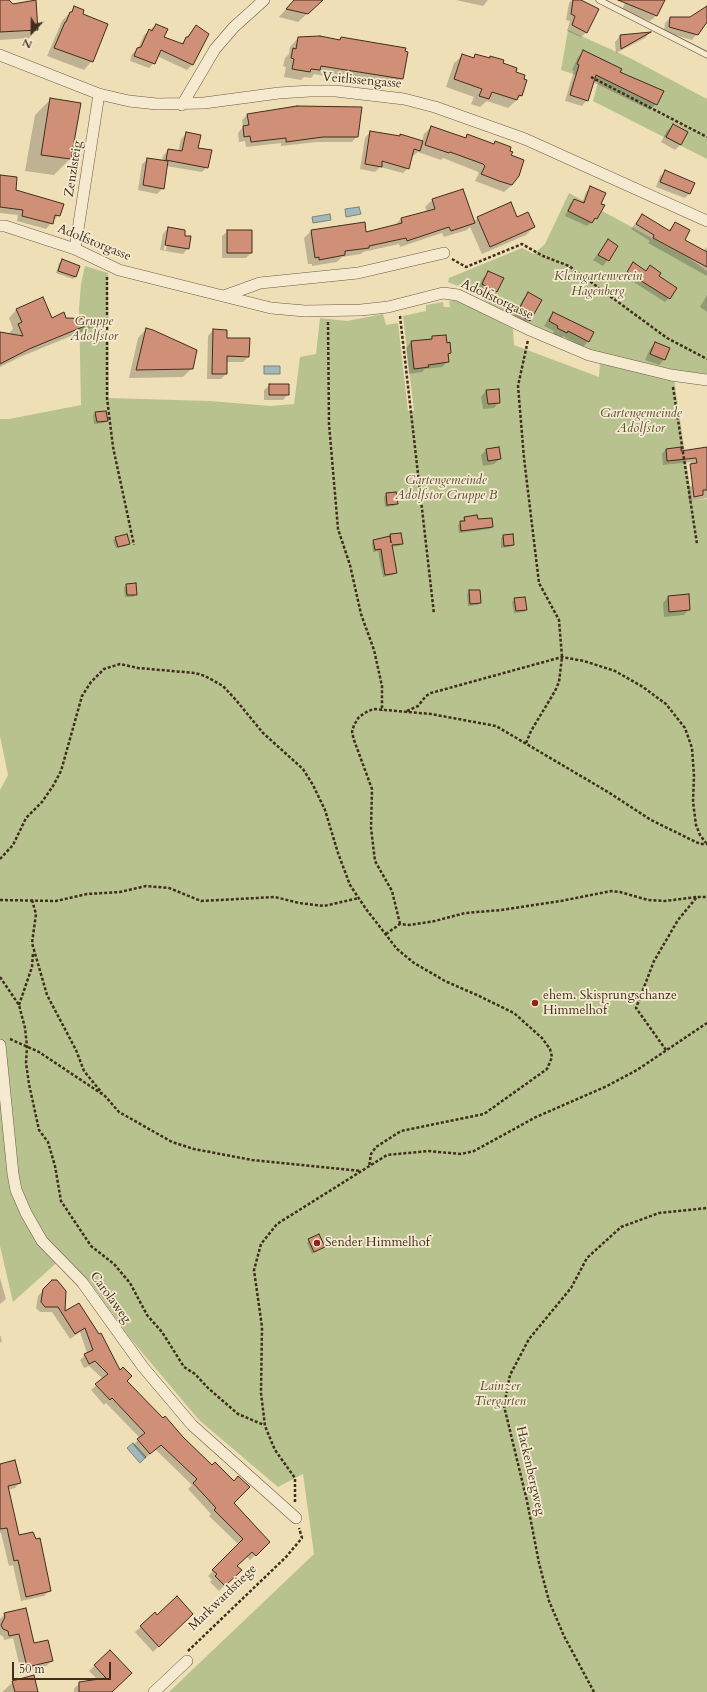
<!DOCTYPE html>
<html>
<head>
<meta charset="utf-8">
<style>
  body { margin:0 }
  #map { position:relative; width:707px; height:1692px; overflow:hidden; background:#efdfb7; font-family:Cardo,serif }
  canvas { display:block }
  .north { position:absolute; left:12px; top:12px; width:40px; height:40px; -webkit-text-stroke:3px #f5ead0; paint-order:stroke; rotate:202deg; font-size:11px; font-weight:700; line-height:16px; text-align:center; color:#402d1c }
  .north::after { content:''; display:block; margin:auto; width:14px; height:18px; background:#402d1c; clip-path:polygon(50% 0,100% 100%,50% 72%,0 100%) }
  .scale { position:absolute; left:12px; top:1662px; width:99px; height:18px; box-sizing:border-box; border:2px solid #402d1c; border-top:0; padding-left:5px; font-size:12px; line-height:14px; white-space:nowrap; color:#402d1c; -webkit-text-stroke:3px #f5ead0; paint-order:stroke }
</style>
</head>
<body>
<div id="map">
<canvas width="707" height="1692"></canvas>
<div class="north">N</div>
<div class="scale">50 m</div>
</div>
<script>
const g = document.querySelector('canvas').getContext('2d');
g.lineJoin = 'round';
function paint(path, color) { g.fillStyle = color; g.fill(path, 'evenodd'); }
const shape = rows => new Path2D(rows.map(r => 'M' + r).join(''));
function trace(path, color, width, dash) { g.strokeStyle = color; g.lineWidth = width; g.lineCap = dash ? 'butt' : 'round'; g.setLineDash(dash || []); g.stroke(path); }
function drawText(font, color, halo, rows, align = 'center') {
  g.font = font + ' Cardo,serif'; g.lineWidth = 3.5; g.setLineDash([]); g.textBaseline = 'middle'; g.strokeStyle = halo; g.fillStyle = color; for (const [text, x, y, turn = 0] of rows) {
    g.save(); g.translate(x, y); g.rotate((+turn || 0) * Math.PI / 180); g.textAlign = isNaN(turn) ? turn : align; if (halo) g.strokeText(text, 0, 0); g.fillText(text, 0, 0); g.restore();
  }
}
const green = shape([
  [568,30,630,58,707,99,707,159,593,101,598,82,561,70],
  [569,193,687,257,707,271,707,376,667,370,589,351,529,324,485,301,478,294,448,282,449,278,522,248,534,254,545,244],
  [85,266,108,273,109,398,210,401,270,406,294,404,300,357,316,354,320,318,347,321,383,314,386,325,398,323,408,411,414,411,403,316,426,311,426,305,443,302,444,307,450,307,449,301,454,300,480,311,513,329,514,345,599,377,600,362,674,379,692,500,707,499,707,1692,169,1692,314,1554,303,1474,278,1487,199,1420,130,1338,90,1282,63,1257,13,1302,0,1246,0,790,8,775,0,736,0,419,9,419,81,405,79,308,81,284]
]);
const water = shape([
  [359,207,361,214,346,217,345,209,359,207],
  [330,214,331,220,313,223,312,217,330,214],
  [264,366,280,366,280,374,264,374,264,366],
  [133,1443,146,1457,140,1463,127,1448,133,1443]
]);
const shadow = shape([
  [0,0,7,0,37,29,29,38,0,40],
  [294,0,317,0,309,12,298,22,279,17],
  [456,0,488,0,483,6],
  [572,0,579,0,587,32,581,37,567,31,570,21,566,20,569,3],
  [626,0,657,0,662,3,656,16,650,21,622,10],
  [75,7,82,15,92,61,84,70,47,56,62,21],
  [707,8,707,21,692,40,664,32,665,23,670,18,690,18],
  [156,25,163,37,181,44,196,26,208,34,192,65,187,70,157,56,154,63,149,68,130,61,132,54,138,49,144,35],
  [649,33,645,38,616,53,615,42,620,36],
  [298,38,339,41,341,38,402,79,394,87,314,74,311,78,304,77,301,80,284,77,286,67,283,66,285,58,289,54,290,47],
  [583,52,619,73,656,104,650,110,593,82,587,100,582,106,565,101,574,71,572,70,578,57],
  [463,55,472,58,476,55,501,63,514,72,521,96,508,108,487,101,480,107,471,104,474,97,446,87,454,63],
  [51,99,80,104,70,159,54,175,25,171,35,115],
  [247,115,357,136,352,142,317,142,281,146,281,143,246,147,245,141,239,142,238,133,243,127,242,120],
  [673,125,681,144,675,150,661,142,667,131],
  [431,127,464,139,468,136,492,145,495,142,509,151,512,185,504,192,475,181,479,173,476,171,443,158,441,160,418,152,413,156,412,155,408,168,403,173,380,167,375,172,360,169,365,138,370,132,399,137,400,135,422,141,424,134],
  [186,134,197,148,207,167,202,172,166,166,163,188,157,194,138,190,142,164,148,159,162,161,163,156,168,150,178,152,181,139],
  [665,172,694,183,689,194,685,198,656,187,660,176],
  [0,176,15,191,59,215,53,221,46,229,17,221,18,215,0,213],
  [590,188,596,218,587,226,565,216,570,204,575,200,582,203,586,192],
  [463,190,473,222,478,218,517,218,534,227,526,235,482,254,470,227,467,230,444,237,442,233,400,247,399,244,363,252,361,254,342,257,337,262,312,266,312,264,308,264,304,238,311,231,366,233,394,226,401,219,427,212,425,207,432,200],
  [642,215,668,231,675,223,683,240,703,251,707,247,707,276,648,243,650,241,631,229],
  [168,228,183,236,188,248,183,254,160,250,163,234],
  [166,233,168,233,166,250,164,250],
  [228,231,251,253,246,258,222,258,222,236],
  [608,241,617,247,603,266,593,260],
  [62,261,75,277,73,279,56,273,59,263],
  [633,264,645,271,650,266,658,277,669,298,665,302,624,276],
  [489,272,497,291,491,296,477,290,483,278],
  [528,294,529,320,524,325,512,319,523,299],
  [707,295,707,312,700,307],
  [16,310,52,319,99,320,93,327,20,357,0,367,0,334,11,335,10,332,13,329,9,318],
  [553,313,588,341,583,347,563,336,561,338,553,334,554,331,544,326,548,319],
  [146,329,192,368,183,377,129,378,138,338],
  [213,330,226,331,226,339,248,357,243,362,226,362,226,374,221,379,207,379,208,336],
  [432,337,450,353,447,356,447,362,442,367,425,369,422,372,409,374,406,348,411,342,429,341],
  [655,343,664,360,659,365,645,360,650,349],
  [270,385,288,394,283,400,264,400,264,390],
  [486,391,499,402,494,408,483,409,481,397],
  [96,413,107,421,104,423,94,424,93,415],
  [707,448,707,498,689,501,688,488,695,483,691,462,663,465,662,454,666,449,680,452],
  [486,450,500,459,494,464,483,466,481,455],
  [395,493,397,504,394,506,385,507,384,497,386,494],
  [464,518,492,527,490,529,459,533,458,525,462,522],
  [390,535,402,543,399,546,391,547,396,573,393,575,383,577,378,551,373,552,372,543,374,541,388,538],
  [512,535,513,544,510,547,501,548,501,538,503,536],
  [116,538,129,543,126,546,116,548,113,540],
  [127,585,136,594,133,597,125,597,124,587],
  [469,591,480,603,478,605,468,606,467,594],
  [668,597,689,609,684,615,664,617,663,603],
  [515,599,526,609,524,612,514,613,512,602],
  [309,1240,324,1247,312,1254,307,1243],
  [0,1278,6,1299,0,1304],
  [52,1281,64,1313,79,1304,126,1381,269,1542,250,1560,246,1556,236,1566,240,1570,219,1591,210,1582,212,1580,208,1576,239,1545,209,1516,211,1514,188,1489,192,1485,155,1449,145,1459,133,1445,140,1438,106,1403,104,1405,91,1390,103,1379,89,1366,84,1368,80,1360,87,1353,80,1332,70,1339,52,1312,40,1312,36,1308,38,1296],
  [0,1335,2,1341,0,1343],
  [0,1465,20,1482,15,1488,0,1492],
  [0,1508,18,1537,49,1591,44,1596,21,1601,13,1565,9,1566,1,1533,0,1533],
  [5,1614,34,1645,52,1661,46,1666,21,1672,13,1638,4,1640,3,1636,0,1635,0,1619],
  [155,1614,157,1616,192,1614,153,1652,135,1632],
  [110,1651,111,1692,74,1692,74,1689,79,1683,98,1680,89,1671],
  [13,1682,37,1692,2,1692]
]);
const building = shape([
  [0,0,9,0,13,4,36,0,38,30,0,32,0,0],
  [294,0,323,0,308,14,286,9,294,0],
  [573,0,581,0,599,9,587,33,572,25,575,16,571,14,573,0],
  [618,0,665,0,657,16,618,0],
  [74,6,84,10,83,14,108,24,93,62,54,48,65,22,66,22,70,12,72,12,74,6],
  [707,6,707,22,698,35,669,27,670,17,690,17,707,6],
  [156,24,168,29,164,37,183,44,186,37,188,37,196,25,209,34,193,65,161,50,155,64,134,56,137,48,141,47,149,29,152,31,156,24],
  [651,32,621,49,620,35,651,32],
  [320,36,340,40,341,37,406,48,405,51,408,52,403,79,321,66,320,70,311,69,310,72,292,69,294,59,291,58,293,48,296,49,298,37,320,36],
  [583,50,622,69,620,72,664,91,657,105,596,75,588,101,570,95,579,65,577,64,583,50],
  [462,54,474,58,475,54,490,58,490,56,504,60,503,63,517,68,516,72,525,75,524,79,527,80,522,96,519,95,517,100,492,92,489,99,479,96,482,89,454,79,462,54],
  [50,98,81,103,71,159,41,155,50,98],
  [297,106,362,107,358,137,323,137,286,142,286,138,251,142,250,136,244,137,243,126,249,125,247,114,297,106],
  [673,124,688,132,681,145,666,137,673,124],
  [431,126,466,138,467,134,494,144,495,141,511,147,510,151,513,152,511,155,524,160,519,176,512,185,499,181,481,174,485,166,483,164,450,152,449,153,425,145,431,126],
  [370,131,400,136,400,134,423,141,420,151,414,149,409,169,382,161,382,167,365,164,370,131],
  [186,132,201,135,198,148,212,150,208,168,166,160,168,149,182,151,186,132],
  [147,158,168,161,164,189,143,185,147,158],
  [665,170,695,183,690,194,660,182,665,170],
  [0,175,17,177,16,190,64,204,60,216,55,215,53,224,22,216,23,210,0,207,0,175],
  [590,186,606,193,601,204,605,205,597,219,595,218,592,223,568,211,574,199,584,203,590,186],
  [463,189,475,223,451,231,449,227,407,241,406,238,369,246,369,248,345,251,345,255,319,260,319,257,315,258,311,230,365,222,366,232,402,223,401,218,435,209,432,199,463,189],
  [511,202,517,217,528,212,535,227,490,247,477,217,511,202],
  [642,214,670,231,675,222,690,230,685,240,707,252,707,267,653,238,654,235,636,224,642,214],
  [168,227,185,230,185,236,191,236,189,249,165,245,168,227],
  [227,230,252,230,252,253,227,253,227,230],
  [608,239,618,246,609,261,598,255,608,239],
  [62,259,80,266,76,277,58,271,62,259],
  [633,262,646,271,650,265,661,273,659,276,677,288,670,299,627,272,633,262],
  [488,271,504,278,497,292,482,284,488,271],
  [528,292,542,300,530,321,517,313,528,292],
  [43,297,52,318,64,312,66,318,102,319,29,349,0,364,0,332,23,336,18,324,22,322,16,309,43,297],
  [553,312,594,332,589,342,568,331,567,333,557,328,558,326,549,321,553,312],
  [146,328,153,330,197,350,193,369,136,370,146,328],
  [213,329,227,330,227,338,250,338,249,357,227,356,227,374,212,374,213,329],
  [446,335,447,343,450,342,451,353,448,354,449,362,428,365,429,367,414,369,411,341,432,339,432,336,446,335],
  [655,342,670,348,665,360,650,354,655,342],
  [269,384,289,384,289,395,269,395,269,384],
  [499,389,500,403,488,404,486,390,499,389],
  [106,411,108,421,97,422,95,412,106,411],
  [499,447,501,459,488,461,486,449,499,447],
  [681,447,681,451,707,447,707,490,703,490,703,495,694,497,690,464,697,463,696,458,667,461,666,449,681,447],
  [396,492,398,504,387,505,386,493,396,492],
  [477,515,478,519,492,518,493,527,461,531,460,521,465,521,464,517,477,515],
  [401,533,403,544,392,545,397,573,385,575,381,549,375,550,373,540,390,536,391,543,390,534,401,533],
  [127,534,130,544,118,547,115,537,127,534],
  [513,534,514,545,504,546,503,535,513,534],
  [136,583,137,595,127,595,126,584,136,583],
  [469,590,480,590,481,603,470,604,469,590],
  [689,594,690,610,669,612,668,596,689,594],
  [525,597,527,610,516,611,514,598,525,597],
  [319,1234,325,1247,314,1252,308,1239,319,1234],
  [52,1280,57,1280,66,1291,65,1311,79,1303,99,1334,101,1333,120,1370,123,1367,132,1376,127,1381,163,1418,165,1416,183,1437,212,1465,215,1462,234,1481,238,1476,250,1487,234,1503,270,1542,256,1556,252,1552,237,1566,242,1570,225,1586,215,1576,217,1574,212,1570,243,1539,214,1510,216,1508,193,1483,197,1479,161,1445,150,1454,137,1439,145,1433,112,1398,110,1400,95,1384,108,1374,95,1361,89,1364,84,1354,93,1350,85,1328,75,1334,58,1307,45,1307,41,1302,43,1289,52,1280],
  [15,1460,21,1483,8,1486,19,1535,33,1532,36,1539,40,1538,51,1591,26,1597,18,1560,14,1561,7,1528,0,1529,0,1464,15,1460],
  [177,1596,193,1614,159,1647,140,1626,155,1612,157,1615,177,1596],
  [26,1608,34,1643,48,1640,53,1661,27,1667,19,1634,9,1636,8,1631,3,1629,1,1625,5,1617,4,1613,26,1608],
  [110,1650,132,1673,112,1692,79,1692,79,1682,106,1678,94,1665,110,1650],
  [34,1675,38,1692,15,1692,12,1681,34,1675]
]);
const path = shape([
  [591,77,707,137],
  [452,259,466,267,522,244,543,256,569,266,667,338,707,359],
  [107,277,107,398,113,447,134,545],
  [400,316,434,614],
  [328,322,329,424,338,529,350,565,361,614,374,650,382,686,382,711],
  [673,387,697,544],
  [407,711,418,706,426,696,431,693,562,657,584,661,615,671,643,687,666,704,685,728,692,748,694,776,693,802,696,825,700,835,706,843],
  [526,743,531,731,555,691,559,682,562,657,559,620,539,583,524,458,518,386,528,340],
  [0,859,13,845,26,818,42,802,53,786,61,771,82,696,91,682,104,669,120,664,138,668,195,673,205,676,223,686,236,700,263,733,303,769,313,785,325,810,338,853,350,885,366,909,397,949,414,963,445,981,477,995,514,1013,542,1038,550,1049,552,1057,547,1069,484,1114,401,1131,376,1147,371,1154,369,1167],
  [0,900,56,901,87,894,120,892,146,886,169,888,201,901,275,897,299,903,324,906,359,898],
  [32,900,36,914,32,943,47,995,76,1050,84,1071,102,1093],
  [400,924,392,891,375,861,371,828,372,789,354,740,352,732,354,725,359,717,368,711,374,709,431,714,496,726,608,792,651,820,700,844,707,844],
  [386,934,400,924,409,925,435,921,465,913,501,910,561,901,611,891,620,892,648,900,665,901,697,897],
  [0,977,19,1005,25,1028,27,1046,26,1063,29,1084,39,1130,48,1142,55,1166,61,1201,91,1246,114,1264,130,1283,147,1315,162,1332,184,1367,195,1374,208,1388,238,1414,264,1425],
  [19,1005,32,967,33,952],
  [10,1039,39,1052,105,1096,119,1112,172,1142,194,1149,252,1160,361,1171],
  [666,1050,636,1008,654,961,678,920,697,897,707,897],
  [295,1502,295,1478,275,1450,265,1426,261,1393,262,1327,254,1270,261,1244,277,1224,387,1155,428,1151,461,1154,474,1151,536,1117,607,1086,637,1070,707,1023],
  [188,1651,286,1557,302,1538,299,1528],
  [594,1692,564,1636,549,1601,539,1563,527,1501,504,1406,510,1375,529,1339,571,1288,587,1258,621,1227,659,1213,707,1208]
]);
const service = shape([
  [599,0,707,55]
]);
const minor = shape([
  [0,55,99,94,129,101,157,104,204,103,279,93,310,91,336,91,404,99,435,107,525,139,707,221],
  [182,105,215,49,234,27,264,0],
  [0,226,5,226,75,249,119,270,271,308,305,311,361,310,388,307,443,293,458,295,530,330,589,355,671,375,707,380],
  [75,249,99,94],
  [224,296,260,283,358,273,444,253],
  [0,1045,13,1174,16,1190,26,1213,42,1241,82,1282,143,1367,192,1425,296,1518],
  [154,1692,187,1661]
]);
const markers = [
  [535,1003,4,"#8f2418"],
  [317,1243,4,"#8f2418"]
];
const streetNames = [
  ["Veitlissengasse",362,81,5],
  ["Zenzlsteig",74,169,-81],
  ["Adolfstorgasse",94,243,22],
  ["Adolfstorgasse",497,300,25],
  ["Carolaweg",110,1298,54],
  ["Hackenbergweg",530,1471,77],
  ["Markwardstiege",223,1598,-44]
];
const parkNames = [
  ["Kleingartenverein",598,277],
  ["Hagenberg",598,292],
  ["Gruppe",94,322],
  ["Adolfstor",94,337],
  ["Gartengemeinde",641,414],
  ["Adolfstor",641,429],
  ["Gartengemeinde",446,481],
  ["Adolfstor Gruppe B",446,496],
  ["Lainzer",500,1387],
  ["Tiergarten",500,1402]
];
const poiNames = [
  ["ehem. Skisprungschanze",543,996],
  ["Himmelhof",543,1011],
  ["Sender Himmelhof",325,1243]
];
paint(green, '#b8c28f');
paint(water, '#a0b9ba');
trace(water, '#7a817b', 1);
paint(shadow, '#0003');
paint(building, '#d08f77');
trace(building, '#402d1c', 1);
trace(service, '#6c5a43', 7);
trace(minor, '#6c5a43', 12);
trace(path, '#402d1c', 2.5, [3, 2]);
trace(service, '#f5ead0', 5.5);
trace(minor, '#f5ead0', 11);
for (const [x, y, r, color] of markers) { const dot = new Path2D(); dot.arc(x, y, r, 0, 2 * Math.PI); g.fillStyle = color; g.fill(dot); trace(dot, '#f5ead0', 1.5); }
drawText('13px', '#402d1c', '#f5ead0', streetNames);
drawText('italic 13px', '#584b33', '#f5ead0', parkNames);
drawText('13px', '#402d1c', '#f5ead0', poiNames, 'left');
</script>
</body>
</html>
